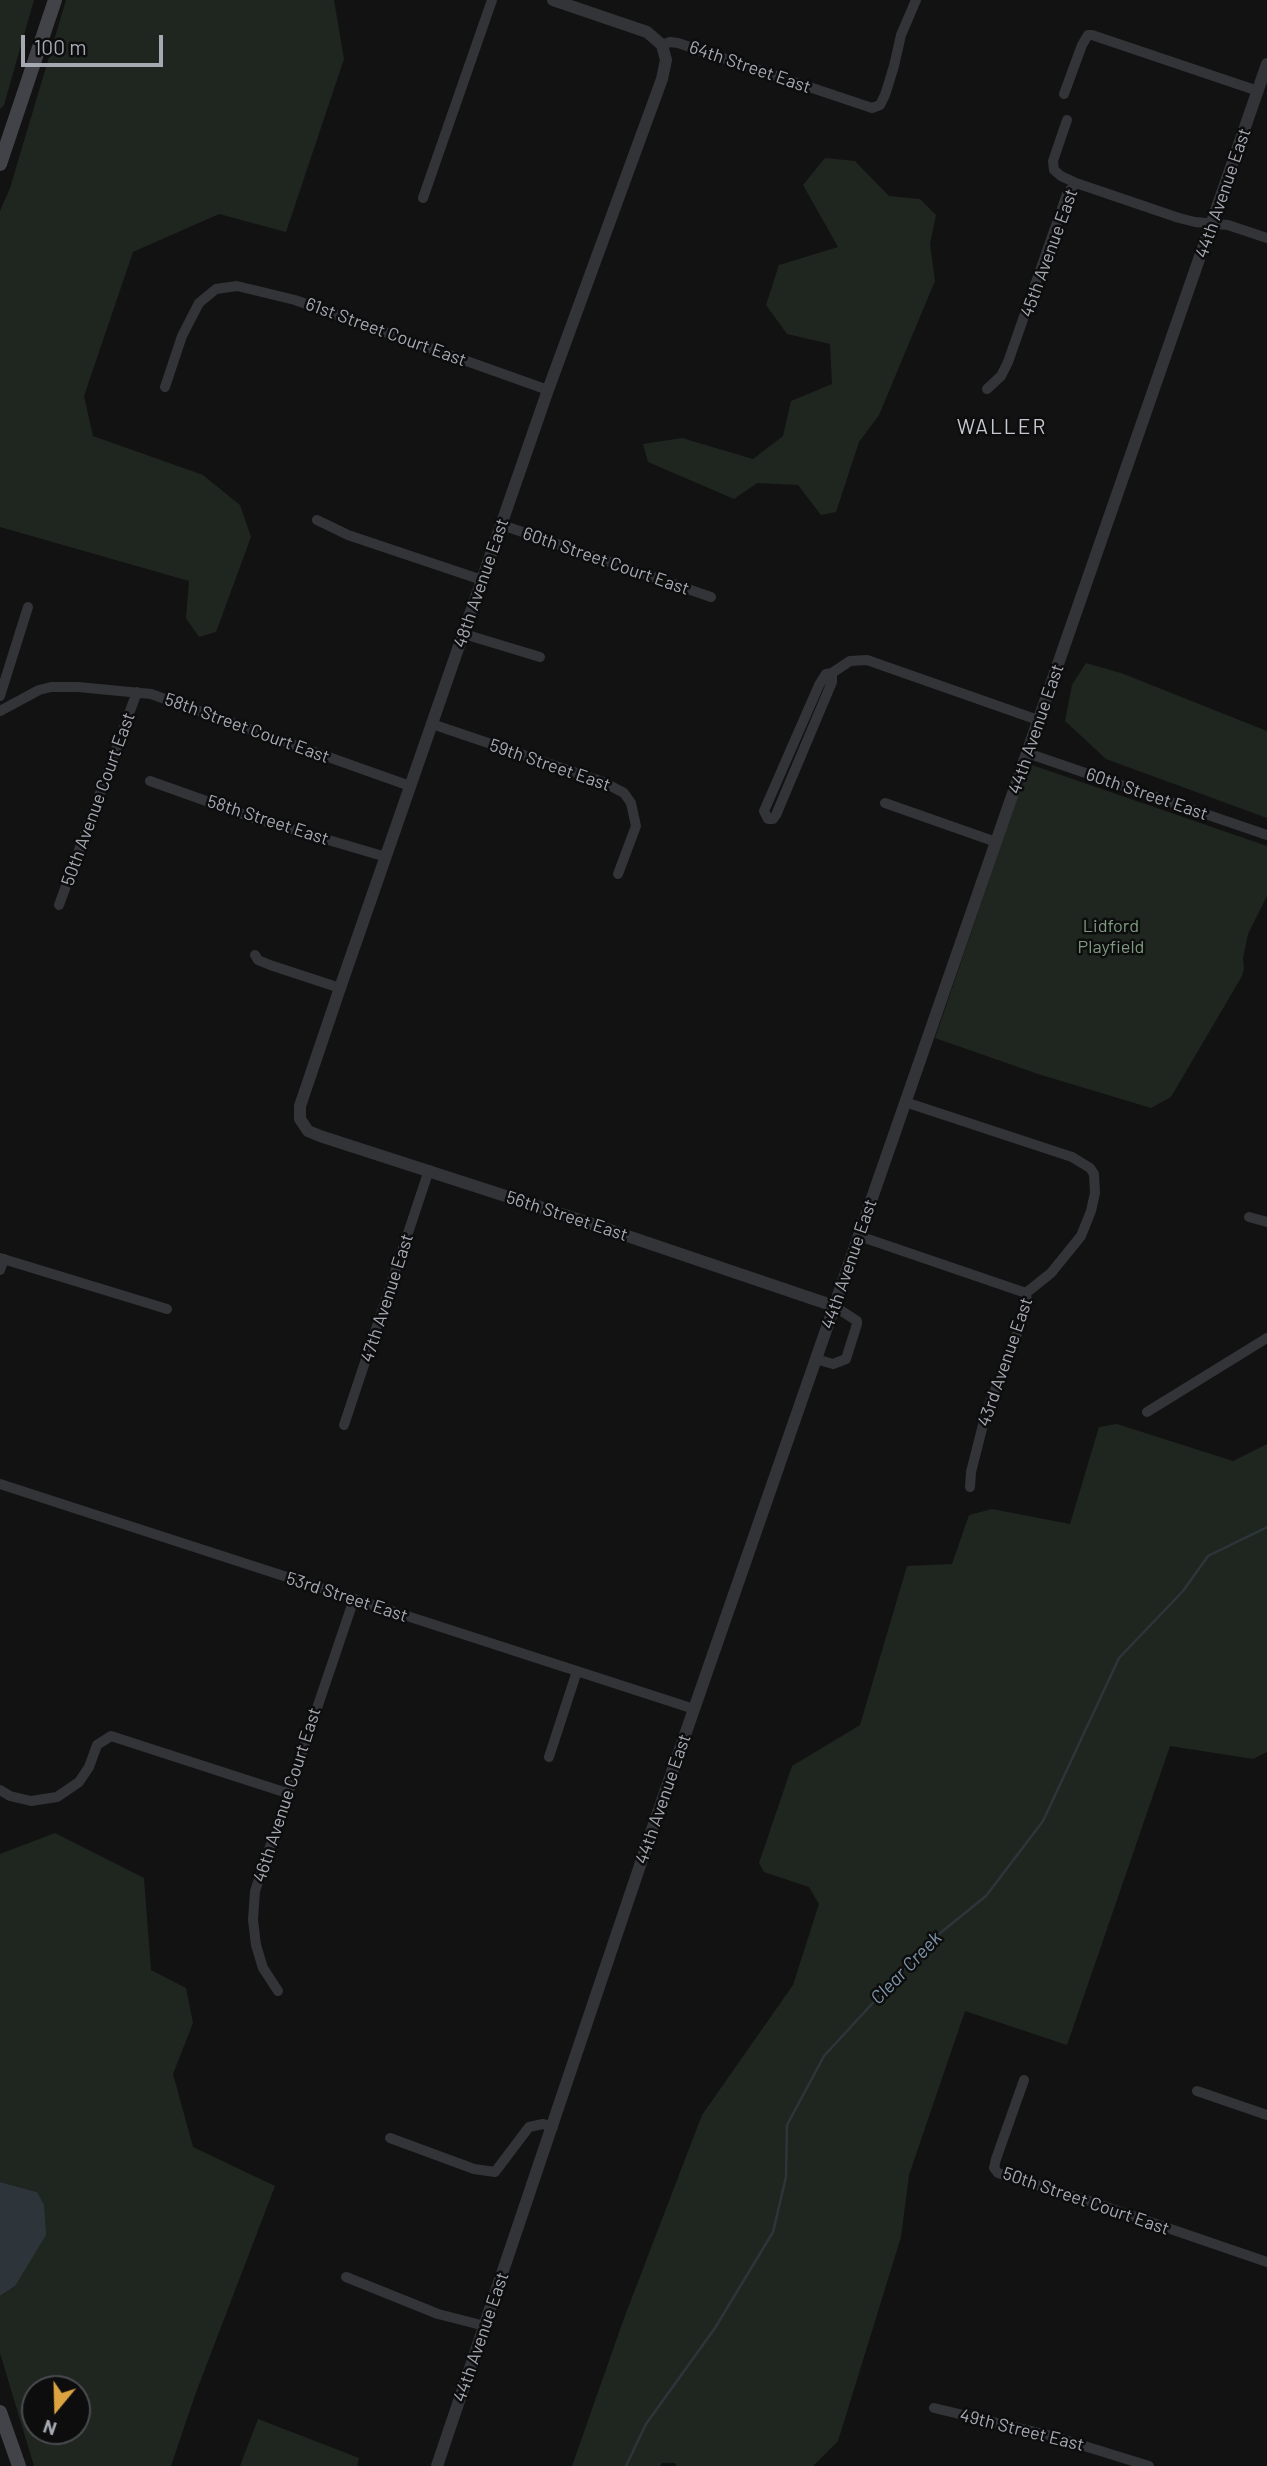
<!DOCTYPE html>
<html>
<head>
<meta charset="utf-8">
<style>
  body { margin:0 }
  #map { position:relative; width:1267px; height:2466px; overflow:hidden; background:#121213; font-family:Barlow,sans-serif }
  canvas { display:block }
  .north { position:absolute; left:21px; top:2375px; width:70px; height:70px; box-sizing:border-box; background:#0d0d0e; border:2px solid #4a4b50; border-radius:50%; rotate:199deg; font-size:19px; font-weight:700; line-height:28px; text-align:center; color:#a5a9b2 }
  .north::after { content:''; display:block; margin:auto; width:24px; height:32px; background:#dca441; clip-path:polygon(50% 0,100% 100%,50% 72%,0 100%) }
  .scale { position:absolute; left:21px; top:35px; width:142px; height:32px; box-sizing:border-box; border:4px solid #a5a9b2; border-top:0; padding-left:9px; font-size:21px; line-height:24px; white-space:nowrap; color:#a5a9b2; -webkit-text-stroke:5px #0d0d0e; paint-order:stroke }
</style>
</head>
<body>
<div id="map">
<canvas width="1267" height="2466"></canvas>
<div class="north">N</div>
<div class="scale">100 m</div>
</div>
<script>
const g = document.querySelector('canvas').getContext('2d');
g.lineJoin = 'round';
function paint(path, color) { g.fillStyle = color; g.fill(path, 'evenodd'); }
const shape = rows => new Path2D(rows.map(r => 'M' + r).join(''));
function trace(path, color, width, dash) { g.strokeStyle = color; g.lineWidth = width; g.lineCap = dash ? 'butt' : 'round'; g.setLineDash(dash || []); g.stroke(path); }
function drawText(font, color, halo, rows, align = 'center') {
  g.font = font + ' Barlow,sans-serif'; g.lineWidth = 5; g.setLineDash([]); g.textBaseline = 'middle'; g.strokeStyle = halo; g.fillStyle = color; for (const [text, x, y, turn = 0] of rows) {
    g.save(); g.translate(x, y); g.rotate((+turn || 0) * Math.PI / 180); g.textAlign = isNaN(turn) ? turn : align; if (halo) g.strokeText(text, 0, 0); g.fillText(text, 0, 0); g.restore();
  }
}
const green = shape([
  [0,0,34,0,4,105,0,109],
  [66,0,334,0,344,59,286,232,219,214,133,252,84,396,93,436,203,475,240,505,251,537,216,632,199,637,186,618,189,581,0,527,0,211,10,188],
  [825,158,855,161,889,196,920,199,936,215,930,244,935,281,879,415,859,442,836,512,821,515,798,485,757,483,734,499,648,462,643,444,682,438,753,459,783,436,791,401,832,384,830,344,787,334,766,305,779,265,838,247,803,185],
  [1086,663,1121,673,1267,731,1267,818,1106,759,1065,721,1072,685],
  [1029,764,1267,846,1267,896,1248,934,1243,958,1244,968,1242,976,1171,1097,1151,1108,1038,1074,935,1038],
  [1117,1424,1233,1461,1267,1444,1267,1752,1253,1759,1170,1746,1067,2045,965,2011,909,2175,901,2237,838,2441,813,2466,676,2466,675,2463,662,2463,660,2466,572,2466,623,2321,702,2115,793,1985,819,1904,809,1887,764,1872,759,1863,792,1766,860,1725,907,1566,952,1564,969,1515,992,1509,1070,1524,1099,1427],
  [55,1833,144,1878,151,1970,186,1988,193,2023,173,2074,193,2147,275,2186,195,2395,171,2466,34,2466,0,2353,0,2296,15,2286,37,2192,0,2182,0,1854],
  [35,2389,77,2389,77,2431,35,2431],
  [258,2419,359,2458,357,2466,240,2466]
]);
const water = shape([
  [0,2182,37,2192,44,2205,46,2235,15,2286,0,2296]
]);
const stream = shape([
  [626,2466,646,2424,715,2328,773,2232,786,2177,787,2125,824,2056,929,1942,986,1896,1043,1821,1119,1658,1183,1591,1208,1556,1267,1527]
]);
const minor = shape([
  [662,45,670,42,678,43,872,108,880,105,885,95,894,66,901,35,916,0],
  [1064,94,1082,45,1088,35,1092,35,1258,91],
  [1067,120,1053,161,1054,170,1061,176,1076,183,1179,218,1195,222,1228,225,1267,238],
  [423,198,492,0],
  [165,387,182,336,199,303,216,289,237,286,295,300,548,390],
  [987,389,1001,376,1008,362,1067,194,1076,183],
  [317,520,348,535,482,580],
  [502,525,711,597],
  [464,634,540,657],
  [832,673,832,682,776,815,773,819,768,819,764,811,819,685,826,674,832,673,850,661,867,660,1038,720],
  [0,696,28,607],
  [0,711,39,690,51,687,78,687,151,694,410,786],
  [432,724,603,782,624,793,631,803,636,826,618,874],
  [1027,753,1267,835],
  [150,781,254,818,386,857],
  [885,803,996,842],
  [59,905,137,692],
  [255,955,258,960,270,965,340,988],
  [905,1102,1072,1157,1090,1168,1094,1174,1095,1193,1091,1211,1081,1236,1051,1273,1026,1293],
  [1249,1217,1267,1222],
  [859,1236,1026,1293],
  [0,1258,167,1309],
  [0,1270,4,1259],
  [816,1359,833,1364,846,1359,857,1324,857,1321,834,1306],
  [1147,1412,1267,1338],
  [344,1425,429,1170],
  [0,1484,694,1709],
  [970,1487,971,1472,986,1413,1022,1321,1027,1301,1026,1293],
  [549,1757,577,1671],
  [0,1790,10,1796,31,1801,57,1797,79,1782,89,1767,97,1745,111,1736,287,1793],
  [278,1991,263,1968,256,1945,253,1920,255,1891,354,1599],
  [1024,2080,996,2159,994,2168,998,2173,1086,2200,1267,2262],
  [1197,2091,1267,2115],
  [390,2138,474,2169,495,2172,529,2127,543,2124,553,2127],
  [346,2277,438,2314,485,2326],
  [934,2408,1052,2436,1149,2466]
]);
const tertiary = shape([
  [553,0,647,32,662,45,666,60,662,79,548,390,340,988,300,1106,300,1119,308,1131,320,1136,589,1223,834,1306],
  [437,2466,654,1824,1267,64]
]);
const secondary = shape([
  [0,164,55,0],
  [0,2412,19,2466]
]);
const streetNames = [
  ["64th Street East",750,67,19],
  ["44th Avenue East",1223,193,-71],
  ["45th Avenue East",1049,253,-70],
  ["61st Street Court East",386,332,20],
  ["60th Street Court East",606,561,19],
  ["48th Avenue East",481,583,-71],
  ["58th Street Court East",247,728,20],
  ["44th Avenue East",1036,729,-71],
  ["59th Street East",550,765,19],
  ["60th Street East",1147,794,19],
  ["50th Avenue Court East",98,799,-70],
  ["58th Street East",268,820,18],
  ["56th Street East",567,1216,18],
  ["44th Avenue East",849,1264,-71],
  ["47th Avenue East",387,1298,-72],
  ["43rd Avenue East",1005,1362,-71],
  ["53rd Street East",347,1597,18],
  ["46th Avenue Court East",287,1795,-72],
  ["44th Avenue East",663,1799,-71],
  ["50th Street Court East",1086,2201,19],
  ["44th Avenue East",481,2337,-71],
  ["49th Street East",1022,2430,14]
];
const parkNames = [
  ["Lidford",1111,926],
  ["Playfield",1111,947]
];
const waterNames = [
  ["Clear Creek",906,1968,-46]
];
const quarterNames = [
  ["WALLER",1002,427]
];
paint(green, '#1f261f');
paint(water, '#2d353a');
trace(stream, '#2d353a', 2.5);
trace(minor, '#333438', 10);
trace(tertiary, '#333438', 12);
trace(secondary, '#424348', 14);
drawText('18px', '#a5a9b2', '#0d0d0e', streetNames);
drawText('18px', '#7e9b7f', '#0d0d0e', parkNames);
drawText('italic 19px', '#7f97aa', '#0d0d0e', waterNames);
g.letterSpacing = '2px';
drawText('21px', '#c5c8cf', '#0d0d0e', quarterNames);
g.letterSpacing = '0px';
</script>
</body>
</html>
